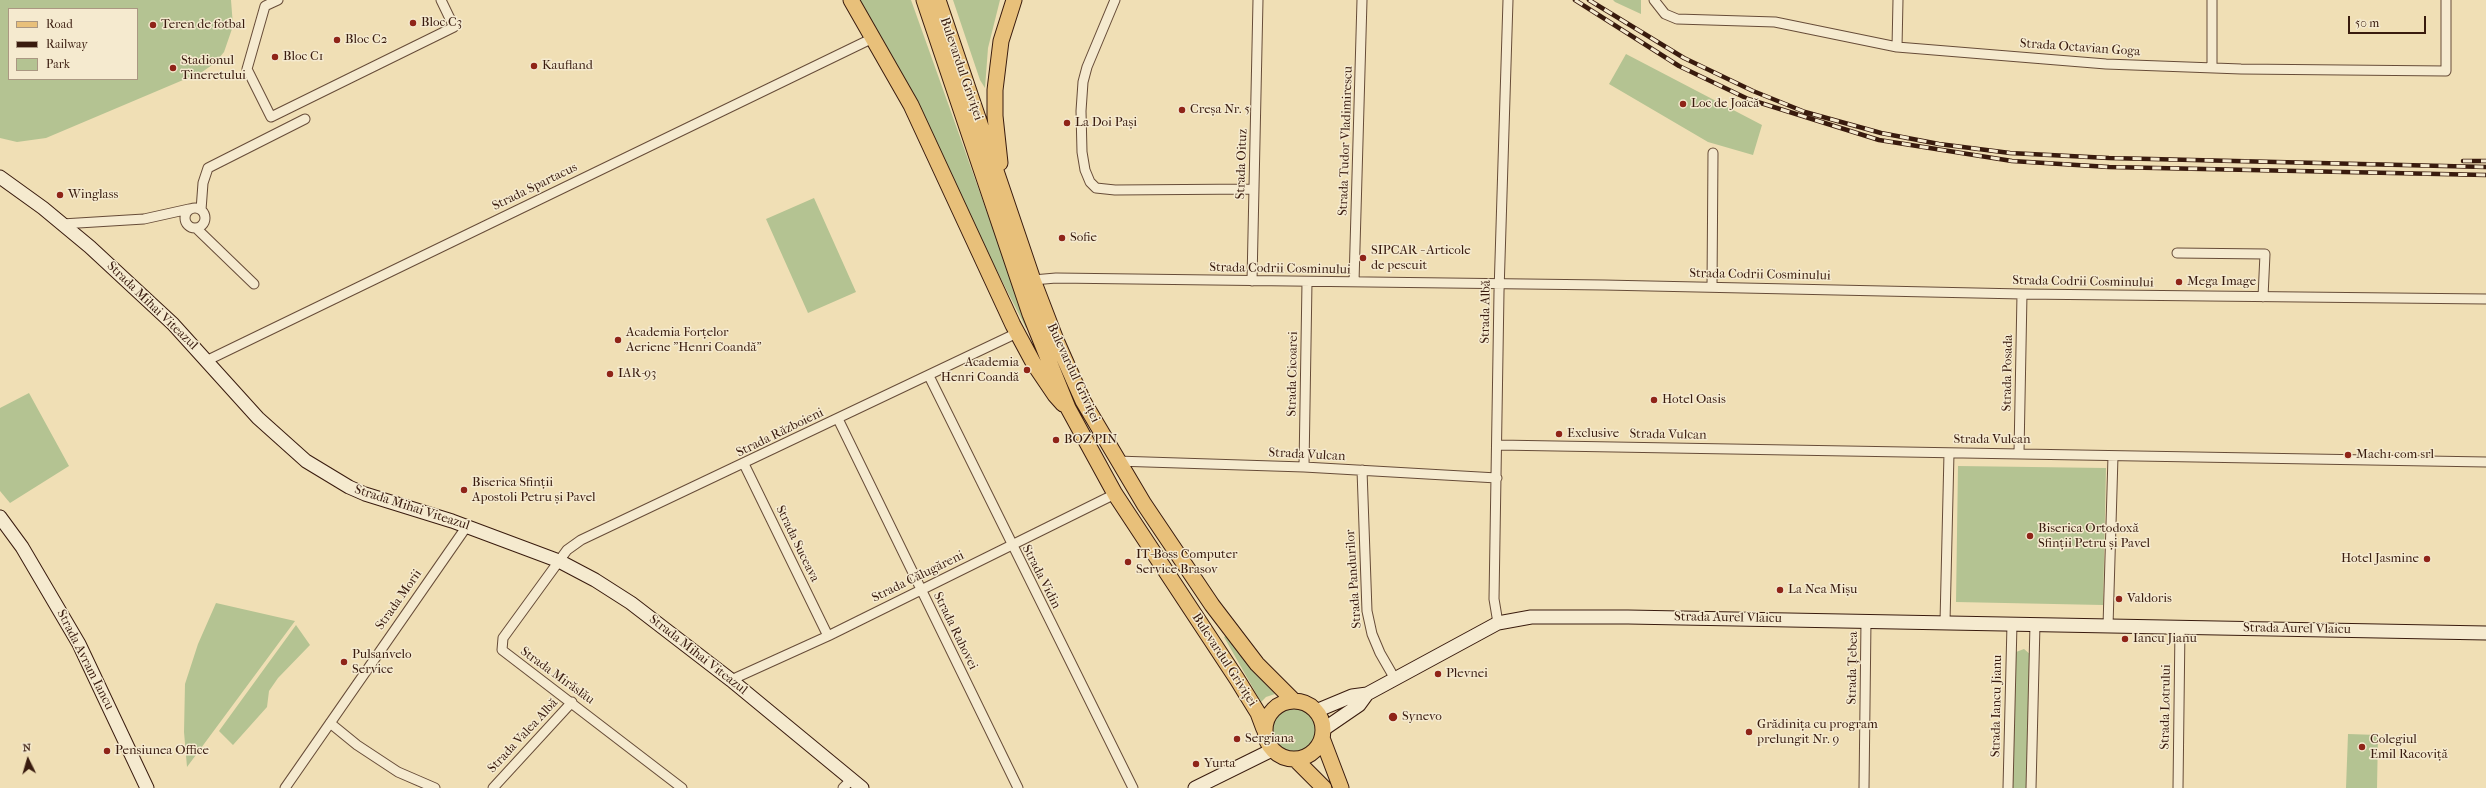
<!DOCTYPE html>
<html>
<head>
<meta charset="utf-8">
<style>
  body { margin:0 }
  #map { position:relative; width:2486px; height:788px; overflow:hidden; background:#f0dfb5; font-family:"IM FELL French Canon",serif }
  canvas { display:block }
  .legend { position:absolute; left:8px; top:8px; width:130px; height:72px; box-sizing:border-box; background:#f5eacf; border:1px solid #aa9782; margin:0; padding:5px 7px; list-style:none; font-size:12px; color:#391b0e }
  .legend li { display:flex; align-items:center; gap:8px; height:20px }
  .legend b { width:20px; border:1px solid #aa9782 }
  .north { position:absolute; left:8px; top:740px; width:40px; height:40px; -webkit-text-stroke:3px #f5eacf; paint-order:stroke; rotate:355deg; font-size:11px; font-weight:700; line-height:16px; text-align:center; color:#391b0e }
  .north::after { content:''; display:block; margin:auto; width:14px; height:18px; background:#391b0e; clip-path:polygon(50% 0,100% 100%,50% 72%,0 100%) }
  .scale { position:absolute; left:2348px; top:16px; width:78px; height:18px; box-sizing:border-box; border:2px solid #391b0e; border-top:0; padding-left:5px; font-size:12px; line-height:14px; white-space:nowrap; color:#391b0e; -webkit-text-stroke:3px #f5eacf; paint-order:stroke }
</style>
</head>
<body>
<div id="map">
<canvas width="2486" height="788"></canvas>
<ul class="legend">
<li><b style="height:5px;background:#e8c07a"></b>Road</li>
<li><b style="height:5px;background:#391b0e"></b>Railway</li>
<li><b style="height:11px;background:#b4c392"></b>Park</li>
</ul>
<div class="north">N</div>
<div class="scale">50 m</div>
</div>
<script>
const g = document.querySelector('canvas').getContext('2d');
g.lineJoin = 'round';
function paint(path, color) { g.fillStyle = color; g.fill(path, 'evenodd'); }
const shape = rows => new Path2D(rows.map(r => 'M' + r).join(''));
function trace(path, color, width, dash) { g.strokeStyle = color; g.lineWidth = width; g.lineCap = dash ? 'butt' : 'round'; g.setLineDash(dash || []); g.stroke(path); }
function drawText(font, color, halo, rows, align = 'center') {
  g.font = font + ' "IM FELL French Canon",serif'; g.lineWidth = 3; g.setLineDash([]); g.textBaseline = 'middle'; g.strokeStyle = halo; g.fillStyle = color; for (const [text, x, y, turn = 0] of rows) {
    g.save(); g.translate(x, y); g.rotate((+turn || 0) * Math.PI / 180); g.textAlign = isNaN(turn) ? turn : align; if (halo) g.strokeText(text, 0, 0); g.fillText(text, 0, 0); g.restore();
  }
}
const green = shape([
  [0,0,231,0,233,26,224,52,215,63,202,72,46,138,17,142,0,138],
  [9,9,137,9,137,79,9,79],
  [859,0,911,0,1028,327,1026,328],
  [953,0,1000,0,988,48,985,88,980,80],
  [1613,0,1641,0,1641,14,1615,2],
  [1626,54,1762,125,1753,155,1708,142,1609,84],
  [814,198,856,292,808,313,766,219],
  [29,393,69,466,10,503,0,491,0,408],
  [1958,466,2106,468,2103,605,1956,602],
  [216,603,295,621,187,767,184,732,185,684,198,644],
  [296,625,310,645,278,678,269,691,267,707,233,745,219,731],
  [1227,635,1261,679,1275,694,1266,697,1261,702,1224,637],
  [2024,649,2031,655,2028,788,2011,788,2015,656,2016,652],
  '1271 730a23 23 0 1 1 46 0a23 23 0 1 1-46 0Z',
  [2348,734,2378,735,2377,788,2346,788]
]);
const street = shape([
  [278,0,265,6,247,69,271,117,454,27,441,0],
  [1115,0,1087,67,1083,82,1081,111,1082,152,1085,170,1090,182,1096,188,1115,190,1254,189],
  [1654,0,1665,14,1677,19,1775,22,1897,47,2106,64,2241,69,2446,71,2446,0],
  [2212,0,2212,68],
  [1897,47,1898,0],
  '185 218a10 10 0 1 1 20 0a10 10 0 1 1-20 0Z',
  [201,210,203,183,208,168,305,119],
  [62,224,144,219,189,209],
  [196,228,254,284],
  [2177,253,2265,254,2263,297],
  [1033,280,1056,278,1604,285,2022,294,2486,299],
  [1252,281,1258,0],
  [1354,282,1362,0],
  [1712,287,1713,153],
  [208,360,873,38],
  [929,376,1133,788],
  [838,419,1018,788],
  [1498,445,2486,462],
  [2019,453,2022,294],
  [1116,461,1304,467,1497,478],
  [744,464,828,636],
  [1304,467,1307,282],
  [1362,470,1367,611,1372,634,1380,653,1395,679],
  [1945,622,1949,453],
  [1498,623,1494,599,1499,292,1508,0],
  [2108,626,2113,456],
  [731,680,828,636,1115,494],
  [330,723,357,745,398,772,435,788],
  [285,788,467,526],
  [493,788,572,702],
  [682,788,502,650,503,638,567,550,581,540,1017,333],
  [843,788,852,779],
  [1864,788,1866,621],
  [2008,788,2012,624],
  [2031,788,2035,624],
  [2178,788,2180,627]
]);
const secondary = shape([
  [0,177,43,208,90,247,173,324,258,418,306,461,349,487,365,494,452,521,559,561,595,580,631,603,731,680,862,788],
  [0,517,22,547,79,644,147,788],
  [1316,711,1352,696,1367,694,1498,623,1531,617,1628,617,2486,633],
  [1324,729,1359,705,1367,694],
  [1195,788,1272,750]
]);
const primary = shape([
  [851,0,911,105,1013,325,1034,364,1055,395,1063,404],
  [924,0,1030,314,1068,408,1115,494,1237,679,1258,713,1264,729],
  [938,0,1033,280,1056,340,1083,401,1144,504,1212,605,1257,664,1293,700],
  [1000,163,995,116,995,90,1001,41,1014,0],
  '1265 730a29 29 0 1 1 58 0a29 29 0 1 1-58 0Z',
  [1322,738,1341,788],
  [1295,759,1324,788]
]);
const rail = shape([
  [1575,0,1679,66,1748,99,1879,140,2012,161,2109,167,2486,175],
  [1589,0,1684,58,1753,91,1805,112,1881,133,1939,144,2010,153,2109,158,2486,167],
  [2463,161,2486,161]
]);
const markers = [
  [413,23,4,"#8f2418"],
  [153,25,4,"#8f2418"],
  [337,40,4,"#8f2418"],
  [275,57,4,"#8f2418"],
  [534,66,4,"#8f2418"],
  [173,68,4,"#8f2418"],
  [1683,104,4,"#8f2418"],
  [1182,110,4,"#8f2418"],
  [1067,123,4,"#8f2418"],
  [60,195,4,"#8f2418"],
  [1062,238,4,"#8f2418"],
  [1363,258,4,"#8f2418"],
  [2179,282,4,"#8f2418"],
  [618,340,4,"#8f2418"],
  [1027,370,4,"#8f2418"],
  [610,374,4,"#8f2418"],
  [1654,400,4,"#8f2418"],
  [1559,434,4,"#8f2418"],
  [1056,440,4,"#8f2418"],
  [2348,455,4,"#8f2418"],
  [464,490,4,"#8f2418"],
  [2030,536,4,"#8f2418"],
  [2427,559,4,"#8f2418"],
  [1128,562,4,"#8f2418"],
  [1780,590,4,"#8f2418"],
  [2119,599,4,"#8f2418"],
  [2125,639,4,"#8f2418"],
  [344,662,4,"#8f2418"],
  [1438,674,4,"#8f2418"],
  [1393,717,5,"#8f2418"],
  [1749,732,4,"#8f2418"],
  [1237,739,4,"#8f2418"],
  [2362,747,4,"#8f2418"],
  [107,751,4,"#8f2418"],
  [1196,764,4,"#8f2418"]
];
const poiNames = [
  ["Bloc C3",421,23],
  ["Teren de fotbal",161,25],
  ["Bloc C2",345,40],
  ["Bloc C1",283,57],
  ["Stadionul",181,61],
  ["Tineretului",181,76],
  ["Kaufland",542,66],
  ["Loc de Joacă",1691,104],
  ["Creșa Nr. 5",1190,110],
  ["La Doi Pași",1075,123],
  ["Winglass",68,195],
  ["Sofie",1070,238],
  ["SIPCAR - Articole",1371,251],
  ["de pescuit",1371,266],
  ["Mega Image",2187,282],
  ["Academia Forțelor",626,333],
  ["Aeriene \"Henri Coandă\"",626,348],
  ["Academia",1019,363,"right"],
  ["Henri Coandă",1019,378,"right"],
  ["IAR-93",618,374],
  ["Hotel Oasis",1662,400],
  ["Exclusive",1567,434],
  ["BOZ PIN",1064,440],
  ["Mach1 com srl",2356,455],
  ["Biserica Sfinții",472,483],
  ["Apostoli Petru și Pavel",472,498],
  ["Biserica Ortodoxă",2038,529],
  ["Sfinții Petru și Pavel",2038,544],
  ["IT-Boss Computer",1136,555],
  ["Service Brasov",1136,570],
  ["Hotel Jasmine",2419,559,"right"],
  ["La Nea Mișu",1788,590],
  ["Valdoris",2127,599],
  ["Iancu Jianu",2133,639],
  ["Pulsanvelo",352,655],
  ["Service",352,670],
  ["Plevnei",1446,674],
  ["Synevo",1402,717],
  ["Grădinița cu program",1757,725],
  ["prelungit Nr. 9",1757,740],
  ["Sergiana",1245,739],
  ["Colegiul",2370,740],
  ["Emil Racoviță",2370,755],
  ["Pensiunea Office",115,751],
  ["Yurta",1204,764]
];
const streetNames = [
  ["Strada Octavian Goga",2080,48,4],
  ["Bulevardul Griviței",961,69,71],
  ["Strada Tudor Vladimirescu",1346,141,-88],
  ["Strada Oituz",1242,164,-88],
  ["Strada Spartacus",535,187,-26],
  ["Strada Codrii Cosminului",1280,269,1],
  ["Strada Codrii Cosminului",1760,275,1],
  ["Strada Codrii Cosminului",2083,282,1],
  ["Strada Mihai Viteazul",152,306,44],
  ["Strada Albă",1486,312,-89],
  ["Bulevardul Griviței",1073,373,65],
  ["Strada Posada",2008,373,-89],
  ["Strada Cicoarei",1293,374,-89],
  ["Strada Războieni",780,433,-26],
  ["Strada Vulcan",1668,435,1],
  ["Strada Vulcan",1992,440],
  ["Strada Vulcan",1307,455,3],
  ["Strada Mihai Viteazul",412,508,18],
  ["Strada Suceava",797,544,64],
  ["Strada Călugăreni",918,577,-26],
  ["Strada Vidin",1041,577,63],
  ["Strada Pandurilor",1354,579,-94],
  ["Strada Morii",399,600,-55],
  ["Strada Aurel Vlaicu",1728,618,1],
  ["Strada Aurel Vlaicu",2297,629,1],
  ["Strada Rahovei",955,631,64],
  ["Strada Mihai Viteazul",698,655,38],
  ["Strada Avram Iancu",85,660,63],
  ["Bulevardul Griviței",1224,660,57],
  ["Strada Țebea",1853,668,-89],
  ["Strada Mirăslău",557,676,36],
  ["Strada Iancu Jianu",1997,706,-89],
  ["Strada Lotrului",2166,707,-89],
  ["Strada Valea Albă",523,736,-47]
];
paint(green, '#b4c392');
trace(street, '#674c38', 11);
trace(secondary, '#391b0e', 15);
trace(primary, '#391b0e', 17);
trace(street, '#f5eacf', 9);
trace(secondary, '#f5eacf', 13);
trace(primary, '#e8c07a', 15);
trace(rail, '#391b0e', 4.5);
trace(rail, '#f5eacf', 3, [9]);
for (const [x, y, r, color] of markers) { const dot = new Path2D(); dot.arc(x, y, r, 0, 2 * Math.PI); g.fillStyle = color; g.fill(dot); trace(dot, '#f5eacf', 1.5); }
drawText('13px', '#391b0e', '#f5eacf', poiNames, 'left');
drawText('13px', '#391b0e', '#f5eacf', streetNames);
</script>
</body>
</html>
